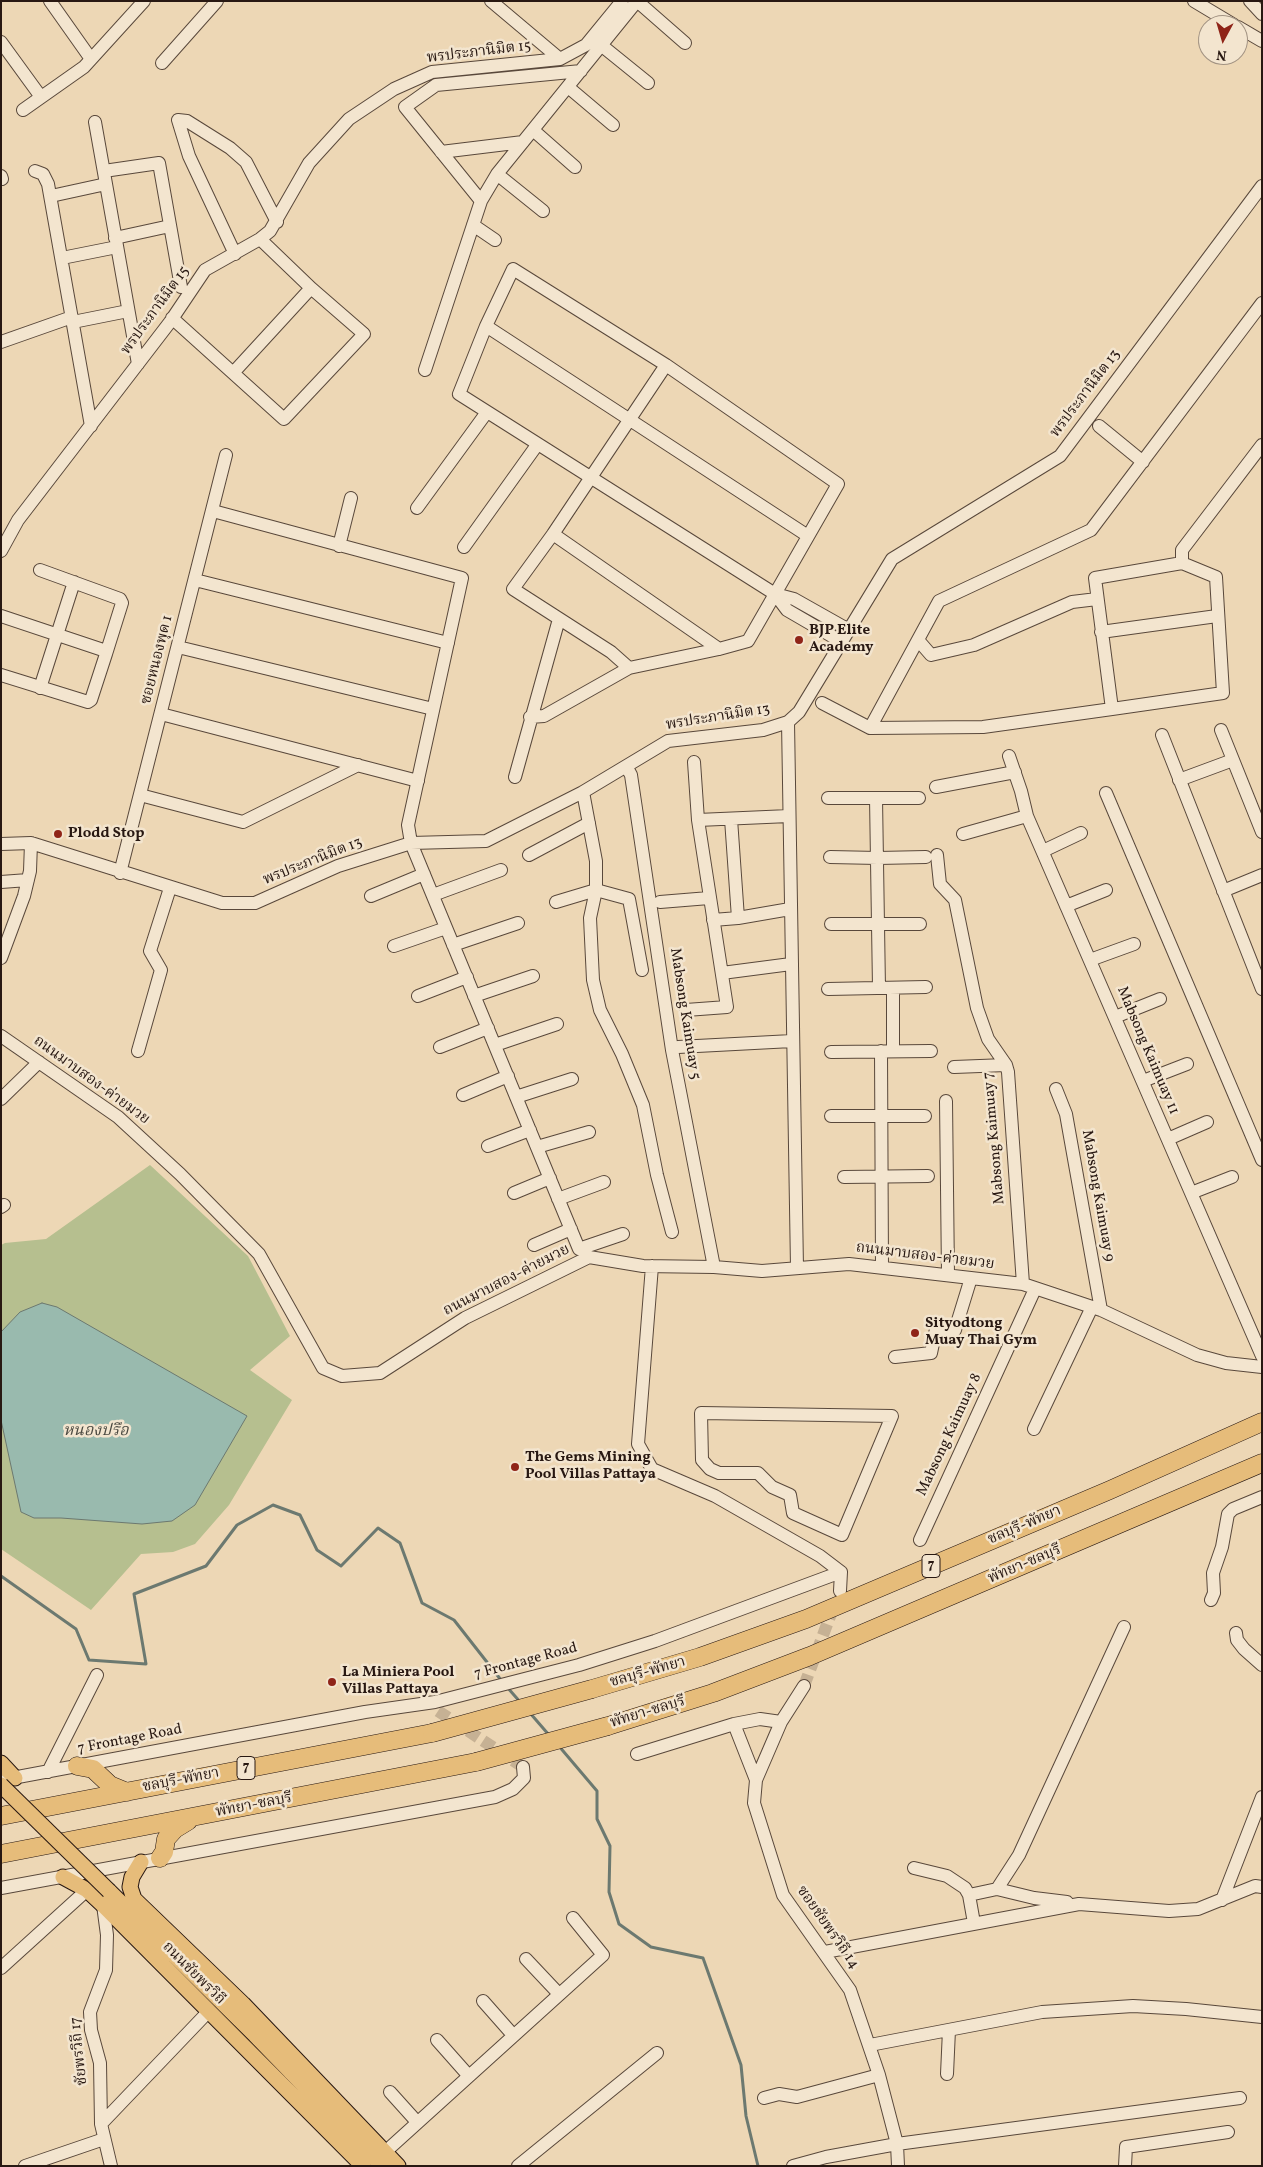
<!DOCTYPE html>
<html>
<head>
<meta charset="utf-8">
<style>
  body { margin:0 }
  #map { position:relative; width:1263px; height:2167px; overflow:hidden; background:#edd7b5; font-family:Vollkorn,serif }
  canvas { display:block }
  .frame { position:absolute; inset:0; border:2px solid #281812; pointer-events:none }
  .north { position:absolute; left:1198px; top:15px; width:50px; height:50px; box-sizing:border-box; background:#f3e5cf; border:1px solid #a29383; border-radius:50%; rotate:186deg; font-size:14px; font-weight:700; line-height:20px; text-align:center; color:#281812 }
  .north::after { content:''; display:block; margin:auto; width:18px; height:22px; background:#8f2418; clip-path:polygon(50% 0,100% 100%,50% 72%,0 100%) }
</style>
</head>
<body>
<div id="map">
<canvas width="1263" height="2167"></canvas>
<div class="frame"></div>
<div class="north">N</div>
</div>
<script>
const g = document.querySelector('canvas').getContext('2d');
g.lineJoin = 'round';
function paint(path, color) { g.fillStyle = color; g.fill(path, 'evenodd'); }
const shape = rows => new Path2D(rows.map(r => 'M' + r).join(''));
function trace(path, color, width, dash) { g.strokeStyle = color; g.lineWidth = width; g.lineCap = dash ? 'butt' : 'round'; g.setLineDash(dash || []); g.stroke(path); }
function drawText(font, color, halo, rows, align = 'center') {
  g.font = font + ' Vollkorn,"Noto Serif Thai",serif'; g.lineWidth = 5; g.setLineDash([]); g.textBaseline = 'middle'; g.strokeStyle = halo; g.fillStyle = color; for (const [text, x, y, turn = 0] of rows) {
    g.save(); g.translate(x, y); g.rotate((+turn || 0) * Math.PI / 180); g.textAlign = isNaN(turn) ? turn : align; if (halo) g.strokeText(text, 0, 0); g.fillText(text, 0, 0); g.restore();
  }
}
const green = shape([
  [150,1165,248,1256,290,1336,250,1370,292,1400,229,1505,195,1544,173,1552,141,1554,91,1610,1,1549,1,1245,5,1243,46,1239]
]);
const water = shape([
  [42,1303,57,1307,247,1416,195,1505,172,1521,142,1524,61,1518,34,1518,21,1512,1,1420,1,1332,20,1312,42,1303]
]);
const stream = shape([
  [1,1576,76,1629,89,1660,146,1664,134,1594,206,1566,237,1525,273,1505,300,1515,317,1550,341,1566,378,1528,400,1543,422,1603,454,1620,501,1680],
  [507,1687,521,1703],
  [530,1713,549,1735],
  [558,1745,597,1791,597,1819,610,1846,609,1892,619,1924,651,1947,703,1958,741,2065,746,2116,758,2166]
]);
const minorTunnel = shape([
  [804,1686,835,1603],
  [438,1711,523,1767]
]);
const minor = shape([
  [50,1,91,59],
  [491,1,560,59],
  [637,1,685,43],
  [1194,1,1234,25],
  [1250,1,1262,14],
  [1238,27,1262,41],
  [1,42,41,97],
  [601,45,648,83],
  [162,63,217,1],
  [568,87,613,125],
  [23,110,84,67,144,1],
  [95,122,138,364],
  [533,130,575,167],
  [441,152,523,142],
  [35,171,43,174,48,184,91,426],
  [104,171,159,163,181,287],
  [497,174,543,211],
  [1,176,2,179],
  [51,196,106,184],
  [481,201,405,107,436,85,581,71],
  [473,225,495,240],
  [115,238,170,226],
  [235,254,189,156,178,120,187,121,230,148,246,162,277,222],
  [62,258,117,247],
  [172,318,284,419,364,334,311,288,260,239],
  [73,322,128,311],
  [486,326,808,536],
  [1,342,72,317],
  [425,370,481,201,497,174,637,1],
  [233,373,311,288],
  [1099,426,1143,462],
  [417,508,487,412],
  [213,511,462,578,408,825,411,843,579,1249,623,1234],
  [553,534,719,649],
  [339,546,351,498],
  [464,547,537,445],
  [1,551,18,520,170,322,205,270,260,239,270,231,309,163,349,119,394,89,432,72,560,59,586,45,622,1],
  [1182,563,1182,550,1262,445],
  [40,570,120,599,122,603,106,654],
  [195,580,448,643],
  [775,594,787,610,842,642],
  [1,616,103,650,106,654,91,700,88,702,1,675],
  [1101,632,1217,616],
  [918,640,931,655,974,645,1072,602,1097,599],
  [178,647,433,709],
  [629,668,611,652,513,589,553,534,666,365],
  [40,688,74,582],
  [822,703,870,728,983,727,1112,709,1223,693,1216,577,1182,563,1095,578,1112,709],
  [161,714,418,781],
  [530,717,544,716,629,668,719,649,748,641,775,594,838,484,666,365,513,269,486,326,459,394,775,594,794,599,849,630],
  [788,722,797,1268],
  [870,728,939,601,1091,530,1262,303],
  [1221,730,1262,832],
  [1162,735,1262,989],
  [1009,756,1021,791,1027,816,1262,1356],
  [626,766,631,775,672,1050,714,1267],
  [515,777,559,619],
  [1179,780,1233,760],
  [936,787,1015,772],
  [583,792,596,861,596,890,590,918,593,980,600,1010,622,1054,643,1105,657,1175,672,1232],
  [1106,793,1262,1160],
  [140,795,243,822,358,765],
  [828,798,919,798],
  [876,798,879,988],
  [731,819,738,918],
  [698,820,789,816],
  [963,834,1027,816],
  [1,844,31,843,222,903,255,903,338,866,411,843,486,841,583,792,668,741,763,730,788,722,799,712,892,559,1060,456,1262,186],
  [1043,851,1081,833],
  [529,855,589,823],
  [937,855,940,884,955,900,977,1008,988,1039,1006,1065,1008,1072,1023,1284],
  [830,857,878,858,926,857],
  [120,873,226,455],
  [1,882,28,880],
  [1223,891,1262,875],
  [433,895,501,870],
  [371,896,424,874],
  [556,902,596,890,629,899,642,970],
  [660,902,709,898],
  [1066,906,1106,890],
  [713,920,738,918,790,909],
  [831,924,920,924],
  [453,945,518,923],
  [394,946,446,928],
  [1,958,24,896,30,871,31,843],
  [1090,960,1134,944],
  [722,973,791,964],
  [828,989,926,987],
  [418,996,467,977],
  [474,996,533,976],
  [686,1010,727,1007,698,820,694,762],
  [1115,1017,1160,999],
  [1,1036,118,1117,180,1174,259,1254,323,1368,342,1376,380,1373,465,1318,589,1257,643,1266,714,1267,762,1271,849,1264,1023,1284,1101,1310,1197,1355,1226,1363,1262,1367],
  [495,1045,557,1024],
  [440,1047,488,1028],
  [678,1047,792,1041],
  [138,1051,161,970,150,951,170,888],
  [881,1051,882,1267],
  [893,1051,893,988],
  [831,1052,931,1051],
  [954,1067,1006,1065],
  [1143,1081,1187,1064],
  [1056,1089,1066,1114,1101,1310],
  [463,1095,508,1076],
  [516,1097,572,1079],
  [1,1099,39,1062],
  [946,1101,948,1275],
  [831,1116,925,1116],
  [1168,1139,1207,1122],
  [488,1146,530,1130],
  [537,1147,589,1132],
  [844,1177,928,1176],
  [514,1193,550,1178],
  [1191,1193,1232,1177],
  [558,1199,604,1182],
  [1,1207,4,1205],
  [534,1245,571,1229],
  [652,1266,638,1444,652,1469,715,1496,820,1556,841,1572],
  [895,1357,931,1353,936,1329,955,1330,971,1278],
  [701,1413,892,1416,842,1535,793,1513,790,1495,772,1487,758,1473,719,1473,710,1469,702,1460,701,1413],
  [1034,1429,1092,1307],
  [920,1540,1035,1289],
  [840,1591,841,1572],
  [1211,1600,1214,1593,1213,1573,1222,1547,1228,1514,1233,1509,1262,1497],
  [1236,1633,1237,1640,1244,1649,1262,1665],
  [804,1686,781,1722,756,1780,754,1803,783,1895,850,1990,879,2075,897,2144,898,2166],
  [734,1724,756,1780],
  [637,1754,734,1724,760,1719,781,1722],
  [48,1772,97,1675],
  [7,1779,365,1712,435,1702,579,1665,655,1641,841,1572],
  [914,1868,947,1876,965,1888,969,1895,974,1923],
  [1,1888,495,1797,513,1789,524,1778,523,1767],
  [997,1889,1019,1855,1124,1627],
  [969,1895,997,1889,1034,1898,1067,1902],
  [1222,1900,1262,1797],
  [103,1905,107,1935,106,1970,90,2012,91,2030,100,2063,101,2124,111,2166],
  [825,1952,1079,1904,1169,1911,1198,1909,1255,1886,1262,1887],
  [526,1959,559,1994],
  [1,1968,87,1890],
  [483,2001,513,2035],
  [437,2040,468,2075],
  [870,2045,1042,2012,1133,2006,1186,2009,1262,2017],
  [947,2074,949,2030],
  [390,2092,417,2122],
  [764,2098,779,2094,797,2097,879,2075],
  [101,2124,208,2012],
  [384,2153,603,1955,573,1918],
  [25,2166,104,2139],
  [518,2166,657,2053],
  [793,2166,826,2157,897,2144,1240,2098],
  [1125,2166,1126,2147,1228,2132]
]);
const major = shape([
  [1,1763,15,1778],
  [141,1862,132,1877,130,1887,134,1899,243,2004,398,2166],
  [63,1877,87,1890,103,1905,363,2166],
  [109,1891,255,2035,382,2166]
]);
const highway = shape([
  [592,1689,700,1657,806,1619,1110,1490,1262,1422],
  [608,1726,713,1693,810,1656,1262,1463],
  [77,1766,93,1769,110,1785,127,1792],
  [1,1816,432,1733],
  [1,1854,476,1762],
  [160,1858,164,1852,166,1839,175,1829,188,1821]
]);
const majorBridge = shape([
  [1,1785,109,1891]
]);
const highwayBridge = shape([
  [432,1733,592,1689],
  [476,1762,608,1726]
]);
const markers = [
  [799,640,5,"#8f2418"],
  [58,834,5,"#8f2418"],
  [915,1333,5,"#8f2418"],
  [515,1467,5,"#8f2418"],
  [332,1682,5,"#8f2418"]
];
const shields = [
  [931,1566,18],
  [246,1768,18]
];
const shieldNames = [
  ["7",931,1566],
  ["7",246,1768]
];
const streetNames = [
  ["พรประภานิมิต 15",479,53,-7],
  ["พรประภานิมิต 15",156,311,-54],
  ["พรประภานิมิต 13",1086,394,-53],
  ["ซอยหนองพุด 1",158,660,-76],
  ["พรประภานิมิต 13",718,718,-9],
  ["พรประภานิมิต 13",313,862,-22],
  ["Mabsong Kaimuay 5",684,1014,81],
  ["Mabsong Kaimuay 11",1147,1051,67],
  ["ถนนมาบสอง-ค่ายมวย",91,1081,36],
  ["Mabsong Kaimuay 7",995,1138,-95],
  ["Mabsong Kaimuay 9",1097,1196,80],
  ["ถนนมาบสอง-ค่ายมวย",925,1257,7],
  ["ถนนมาบสอง-ค่ายมวย",507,1281,-27],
  ["Mabsong Kaimuay 8",950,1435,-65],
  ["ชลบุรี-พัทยา",1025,1526,-23],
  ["พัทยา-ชลบุรี",1025,1565,-23],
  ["7 Frontage Road",526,1662,-15],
  ["ชลบุรี-พัทยา",648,1673,-16],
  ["พัทยา-ชลบุรี",648,1713,-17],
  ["7 Frontage Road",130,1740,-11],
  ["ชลบุรี-พัทยา",181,1781,-11],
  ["พัทยา-ชลบุรี",254,1806,-11],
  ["ซอยชัยพรวิถี 14",827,1928,55],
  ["ถนนชัยพรวิถี",193,1974,45],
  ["ชัยพรวิถี 17",80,2051,-96]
];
const poiNames = [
  ["BJP Elite",809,631],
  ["Academy",809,648],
  ["Plodd Stop",68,834],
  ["Sityodtong",925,1324],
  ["Muay Thai Gym",925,1341],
  ["The Gems Mining",525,1458],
  ["Pool Villas Pattaya",525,1475],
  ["La Miniera Pool",342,1673],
  ["Villas Pattaya",342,1690]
];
const waterNames = [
  ["หนองปรือ",96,1432]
];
paint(green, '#b6bf8f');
paint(water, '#99baae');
trace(water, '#6c7970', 1);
trace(stream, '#6c7970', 3);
trace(minorTunnel, '#c6b194', 12, [12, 6]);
trace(minor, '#59483b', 14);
trace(major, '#281812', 17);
trace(highway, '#281812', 19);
trace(minor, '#f3e5cf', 12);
trace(major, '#e6bc7a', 15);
trace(highway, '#e6bc7a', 18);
trace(majorBridge, '#281812', 17, []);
trace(highwayBridge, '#281812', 19, []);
trace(majorBridge, '#e6bc7a', 15);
trace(highwayBridge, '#e6bc7a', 18);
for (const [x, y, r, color] of markers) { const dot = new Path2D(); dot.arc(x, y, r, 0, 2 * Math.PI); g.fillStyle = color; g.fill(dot); trace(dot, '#f3e5cf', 2); }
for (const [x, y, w] of shields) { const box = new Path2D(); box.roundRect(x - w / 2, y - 11.5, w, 23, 4); g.fillStyle = '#f3e5cf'; g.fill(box); trace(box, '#281812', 1); }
drawText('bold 14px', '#281812', null, shieldNames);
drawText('15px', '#281812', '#f3e5cf', streetNames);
drawText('bold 15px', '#281812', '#f3e5cf', poiNames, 'left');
drawText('italic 16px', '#4a4941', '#f3e5cf', waterNames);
</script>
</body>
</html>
